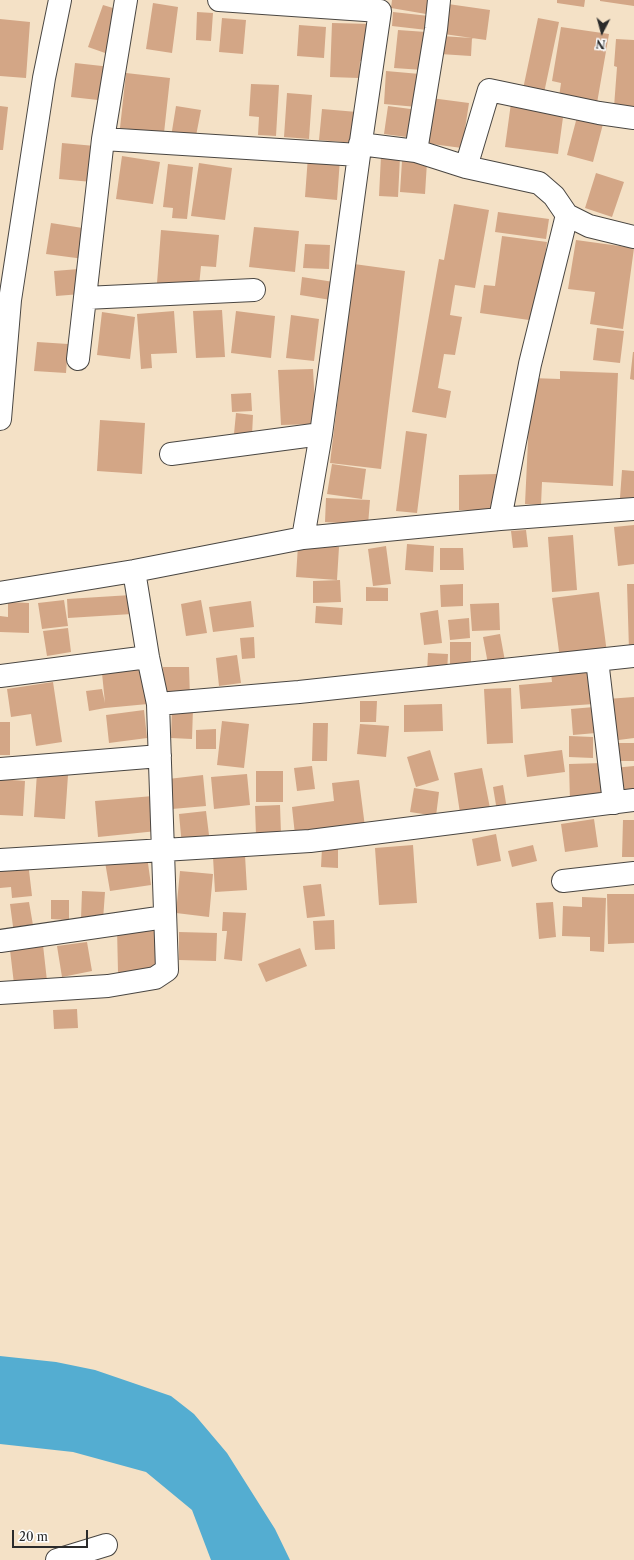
<!DOCTYPE html>
<html>
<head>
<meta charset="utf-8">
<style>
  body { margin:0 }
  #map { position:relative; width:634px; height:1560px; overflow:hidden; background:#f4e1c6; font-family:"Libre Caslon Text",serif }
  canvas { display:block }
  .north { position:absolute; left:582px; top:12px; width:40px; height:40px; -webkit-text-stroke:3px #fff; paint-order:stroke; rotate:186deg; font-size:11px; font-weight:700; line-height:16px; text-align:center; color:#2b2b2b }
  .north::after { content:''; display:block; margin:auto; width:14px; height:18px; background:#2b2b2b; clip-path:polygon(50% 0,100% 100%,50% 72%,0 100%) }
  .scale { position:absolute; left:12px; top:1530px; width:76px; height:18px; box-sizing:border-box; border:2px solid #2b2b2b; border-top:0; padding-left:5px; font-size:12px; line-height:14px; white-space:nowrap; color:#2b2b2b; -webkit-text-stroke:3px #fff; paint-order:stroke }
</style>
</head>
<body>
<div id="map">
<canvas width="634" height="1560"></canvas>
<div class="north">N</div>
<div class="scale">20 m</div>
</div>
<script>
const g = document.querySelector('canvas').getContext('2d');
g.lineJoin = 'round';
function paint(path, color) { g.fillStyle = color; g.fill(path, 'evenodd'); }
const shape = rows => new Path2D(rows.map(r => 'M' + r).join(''));
function trace(path, color, width, dash) { g.strokeStyle = color; g.lineWidth = width; g.lineCap = dash ? 'butt' : 'round'; g.setLineDash(dash || []); g.stroke(path); }
const water = shape([
  [0,1356,56,1362,95,1370,171,1396,194,1414,227,1453,275,1529,290,1560,211,1560,192,1510,146,1472,73,1452,0,1444]
]);
const building = shape([
  [392,0,434,0,432,15,391,8],
  [557,0,585,0,584,7,557,3],
  [600,0,634,0,634,6,600,1],
  [153,3,178,7,172,53,146,49],
  [448,4,490,10,486,40,444,34],
  [103,5,123,11,108,54,88,47],
  [197,12,213,13,211,41,196,40],
  [393,12,429,16,427,30,392,26],
  [222,18,246,20,243,54,219,52],
  [538,18,559,22,544,93,523,89],
  [0,19,30,22,26,78,0,76],
  [332,23,372,24,371,62,360,61,359,78,330,77],
  [299,25,326,27,324,58,297,56],
  [561,27,609,34,597,103,559,97,561,83,552,81],
  [398,30,426,32,423,70,394,68],
  [441,36,472,38,471,56,440,54],
  [616,39,634,40,634,109,614,107,617,67,614,66],
  [75,63,111,67,107,101,71,97],
  [386,71,420,74,417,107,384,104],
  [126,73,170,78,164,133,120,128],
  [251,84,279,85,276,136,258,135,259,117,249,116],
  [287,93,312,95,309,139,284,137],
  [431,98,469,103,462,148,424,143],
  [511,103,564,110,558,154,505,147],
  [0,106,8,107,3,150,0,150],
  [176,106,201,110,195,141,171,137],
  [388,106,418,110,414,138,384,134],
  [322,109,357,112,355,143,319,140],
  [577,117,603,124,593,162,567,155],
  [62,143,95,146,92,182,59,179],
  [122,156,160,162,153,204,116,199],
  [308,156,340,159,337,200,305,197],
  [381,156,400,157,398,197,379,196],
  [402,161,427,162,425,194,400,192],
  [199,163,232,168,225,220,191,216],
  [168,164,193,167,187,219,172,218,173,208,163,207],
  [596,173,624,182,612,217,585,208],
  [454,204,489,210,475,288,455,285,450,315,462,317,455,355,444,354,438,388,451,391,446,418,412,412,439,259,444,260],
  [498,212,549,219,546,239,495,232],
  [51,223,89,229,84,259,46,254],
  [254,227,299,231,295,272,249,267],
  [161,230,219,235,216,267,201,266,199,286,157,283],
  [502,236,547,242,536,321,480,313,484,285,495,286],
  [576,240,634,248,623,329,590,324,595,292,568,289],
  [305,244,330,245,329,269,303,268],
  [354,264,405,271,381,469,330,463],
  [79,269,81,294,56,296,54,271],
  [302,277,340,283,337,301,300,295],
  [222,310,225,357,196,358,193,311],
  [174,311,177,353,151,354,152,368,141,369,137,314],
  [236,311,275,316,271,358,231,353],
  [102,312,135,317,130,359,97,355],
  [291,315,319,319,314,361,286,358],
  [597,328,624,331,620,363,593,360],
  [37,342,68,344,66,373,34,371],
  [633,352,634,352,634,380,630,379],
  [313,369,316,424,281,425,278,370],
  [560,371,618,373,613,486,542,482,541,505,525,504,531,378,560,379],
  [251,393,252,411,232,412,231,394],
  [236,413,253,415,252,435,234,434],
  [100,420,145,423,142,474,97,471],
  [406,431,427,434,417,513,396,511],
  [332,464,366,469,362,499,327,494],
  [622,470,634,471,634,499,620,498],
  [497,474,497,510,459,510,459,475],
  [326,498,370,500,368,525,325,522],
  [634,525,634,564,618,566,614,527],
  [526,530,528,547,513,548,511,531],
  [573,535,577,590,552,592,548,537],
  [407,544,434,546,433,572,405,570],
  [298,545,339,547,337,580,296,577],
  [386,546,391,584,373,586,368,549],
  [440,548,463,548,464,570,440,570],
  [340,580,341,602,313,603,313,581],
  [463,584,463,606,441,607,440,585],
  [627,584,634,584,634,650,629,650],
  [366,587,388,588,388,601,366,601],
  [599,592,607,653,560,659,552,598],
  [131,595,132,614,68,618,67,599],
  [64,600,68,626,42,629,38,603],
  [201,600,207,633,186,636,181,604],
  [251,601,254,627,213,632,209,607],
  [8,602,29,603,29,633,0,632,0,616,8,617],
  [499,603,500,630,472,631,470,604],
  [316,606,343,608,342,625,315,623],
  [438,610,442,643,424,645,420,613],
  [469,618,470,638,450,640,448,620],
  [68,628,71,652,47,656,43,631],
  [500,634,505,661,488,664,483,637],
  [254,637,255,658,242,659,240,638],
  [450,642,471,642,471,670,450,669],
  [428,653,448,654,447,673,427,673],
  [237,655,241,683,219,686,216,658],
  [163,667,189,667,190,698,164,698],
  [145,669,148,704,105,708,89,711,86,691,102,689,105,703,102,673],
  [591,670,594,704,521,709,519,685,552,682,551,673],
  [53,682,62,742,36,746,31,714,11,717,7,689],
  [511,688,513,743,487,744,484,689],
  [634,697,634,738,611,741,607,699],
  [360,701,377,701,376,722,360,722],
  [442,704,443,731,404,732,404,705],
  [594,707,596,733,573,735,571,709],
  [172,708,193,708,192,739,171,738],
  [144,710,147,738,109,743,106,715],
  [222,721,249,724,244,768,217,765],
  [0,722,10,722,10,755,0,755],
  [313,723,328,723,327,761,312,761],
  [360,724,389,726,386,757,357,754],
  [216,729,216,749,196,749,196,730],
  [569,736,593,737,593,758,569,757],
  [612,743,634,743,634,761,612,761],
  [430,750,439,780,416,787,407,757],
  [562,750,565,772,527,777,524,755],
  [602,763,603,801,570,802,569,764],
  [312,766,315,789,297,791,294,768],
  [634,766,634,798,619,800,614,768],
  [482,768,490,808,460,813,454,773],
  [256,771,283,771,283,802,256,802],
  [37,773,68,775,65,819,34,817],
  [247,774,250,805,214,809,211,777],
  [203,775,206,806,172,809,168,779],
  [0,779,25,781,23,816,0,815],
  [359,780,365,827,295,835,292,807,334,801,332,783],
  [503,785,507,809,497,811,493,787],
  [414,788,439,792,436,816,410,812],
  [153,796,157,831,98,837,95,801],
  [280,805,281,834,256,835,255,806],
  [206,811,210,843,182,846,179,814],
  [594,819,598,847,565,852,561,824],
  [623,820,634,820,634,857,622,857],
  [496,834,501,861,477,866,472,839],
  [413,845,417,903,379,905,375,848],
  [533,845,537,861,512,867,508,851],
  [322,848,338,848,338,868,321,867],
  [245,855,247,890,215,892,213,857],
  [147,856,151,885,110,891,105,862],
  [28,862,32,896,12,898,11,887,0,888,0,865],
  [180,871,213,874,209,917,176,913],
  [321,884,325,916,307,918,303,886],
  [82,891,105,892,103,920,81,919],
  [607,894,634,894,634,943,608,944],
  [582,897,606,898,604,952,590,951,590,937,562,936,563,906,582,907],
  [51,900,69,900,69,920,51,919],
  [29,902,34,931,14,934,10,904],
  [553,902,556,937,539,939,536,903],
  [223,912,246,913,242,961,224,959,227,931,222,931],
  [334,920,335,949,315,950,313,921],
  [117,928,157,928,157,972,118,972],
  [179,932,217,933,216,961,179,960],
  [87,942,92,971,62,977,57,946],
  [43,945,47,981,14,984,10,950],
  [300,948,307,966,266,982,258,964],
  [77,1009,78,1028,54,1029,53,1010]
]);
const minor = shape([
  [219,0,380,11,359,155,321,434,303,538],
  [103,139,359,155],
  [360,144,416,151,466,167,539,183,554,196,567,215,589,226,634,237],
  [416,151,436,29,439,0],
  [466,167,489,90,599,113,634,118],
  [85,298,254,290],
  [78,359,103,139,126,0],
  [0,419,10,300,44,78,60,0],
  [171,454,321,434],
  [500,519,530,364,567,215],
  [0,593,134,571,303,538,500,519,634,509],
  [597,660,614,803],
  [0,676,148,657],
  [158,704,299,692,634,656],
  [0,769,160,756],
  [0,860,310,841,634,800],
  [563,881,634,873],
  [0,941,165,917],
  [0,993,108,986,155,978,167,970,158,704,148,657,134,571],
  [57,1560,106,1545]
]);
paint(water, '#54add1');
paint(building, '#d3a686');
trace(minor, '#494642', 24);
trace(minor, '#fff', 22);
</script>
</body>
</html>
